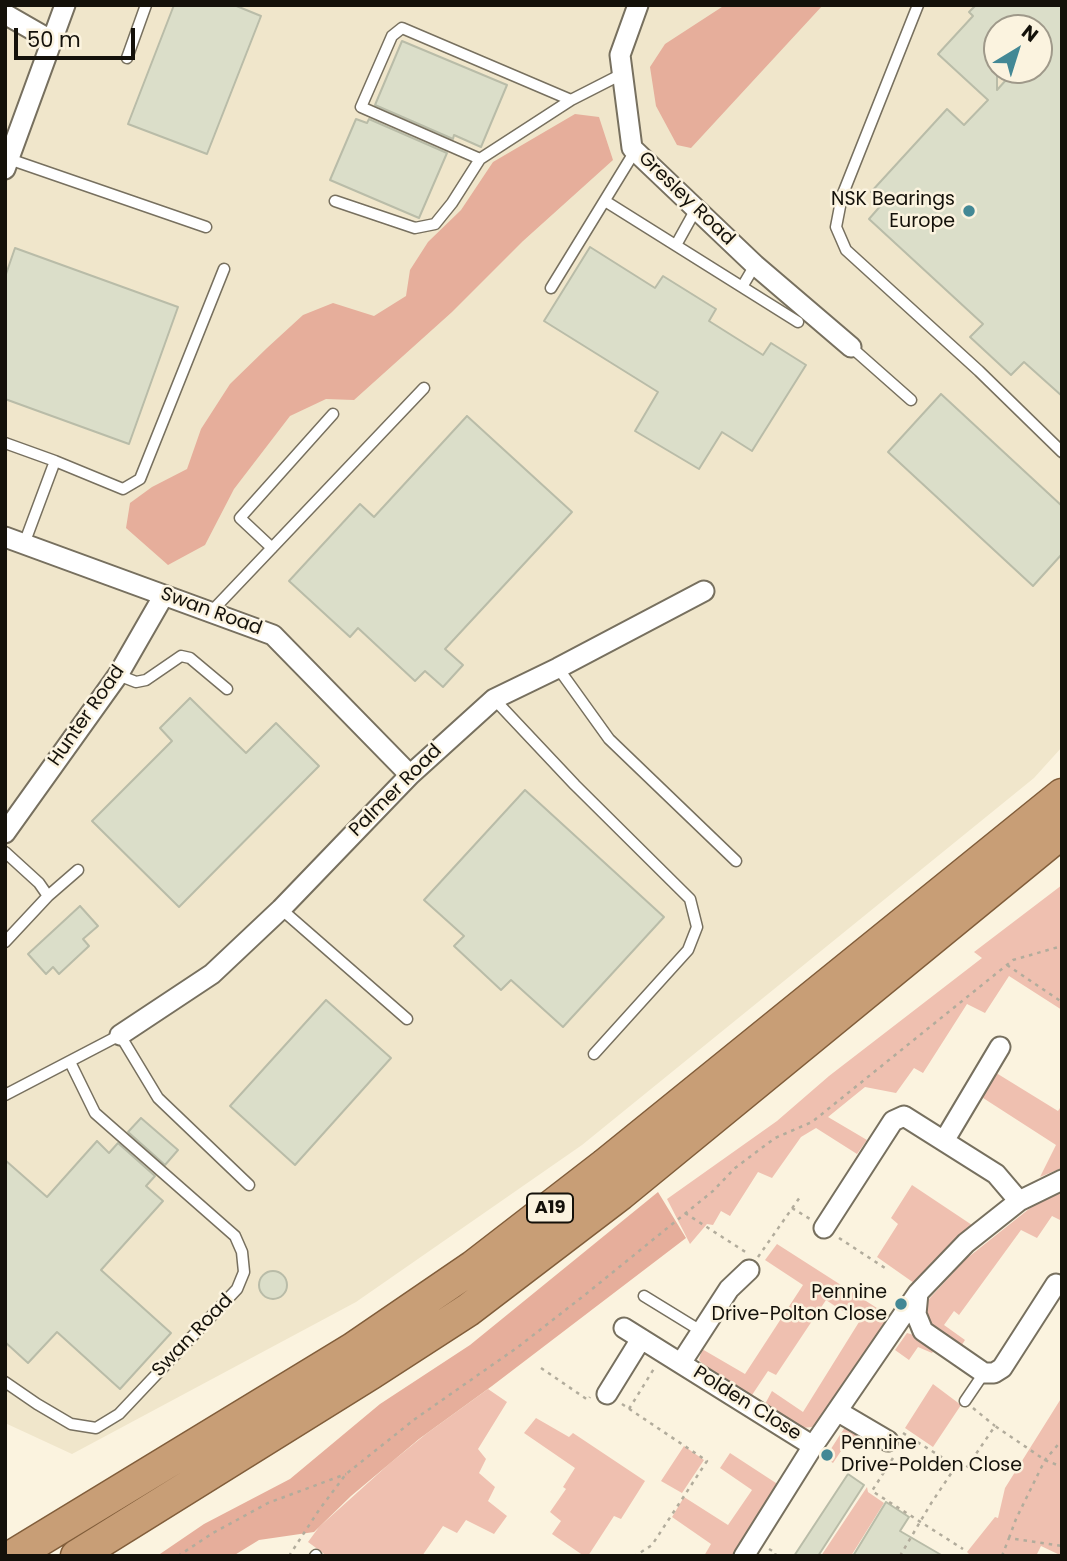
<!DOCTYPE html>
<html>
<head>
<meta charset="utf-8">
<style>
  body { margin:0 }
  #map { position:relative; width:1067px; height:1561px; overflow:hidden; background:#fbf3df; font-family:Poppins,sans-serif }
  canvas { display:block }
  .frame { position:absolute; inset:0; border:7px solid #14110a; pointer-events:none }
  .north { position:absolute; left:983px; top:14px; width:70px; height:70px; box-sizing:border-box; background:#fbf3df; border:2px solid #9f998a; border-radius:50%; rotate:38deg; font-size:19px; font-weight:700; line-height:28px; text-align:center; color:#14110a }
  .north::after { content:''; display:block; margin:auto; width:24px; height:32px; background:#438895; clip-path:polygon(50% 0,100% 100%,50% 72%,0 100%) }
  .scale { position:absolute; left:14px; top:28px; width:121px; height:32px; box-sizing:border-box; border:4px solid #14110a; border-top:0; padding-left:9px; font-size:21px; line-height:24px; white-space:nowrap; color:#14110a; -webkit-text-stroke:5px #fbf3df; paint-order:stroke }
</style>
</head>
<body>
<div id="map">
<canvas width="1067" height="1561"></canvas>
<div class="frame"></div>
<div class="north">N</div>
<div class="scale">50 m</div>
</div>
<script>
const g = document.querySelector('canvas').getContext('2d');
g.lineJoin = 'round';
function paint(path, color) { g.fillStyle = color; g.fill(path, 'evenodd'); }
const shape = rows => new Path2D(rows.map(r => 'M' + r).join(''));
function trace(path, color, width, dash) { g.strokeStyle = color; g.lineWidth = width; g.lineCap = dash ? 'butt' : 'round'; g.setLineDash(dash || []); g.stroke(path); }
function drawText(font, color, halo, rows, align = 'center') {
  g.font = font + ' Poppins,sans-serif'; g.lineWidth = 5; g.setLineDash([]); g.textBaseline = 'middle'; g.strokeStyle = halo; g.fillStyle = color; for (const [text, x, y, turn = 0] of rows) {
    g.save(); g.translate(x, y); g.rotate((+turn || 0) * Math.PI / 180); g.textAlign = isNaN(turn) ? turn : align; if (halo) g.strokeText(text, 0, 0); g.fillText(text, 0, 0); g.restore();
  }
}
const built = shape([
  [5,5,1062,5,1062,747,1034,778,582,1145,356,1302,72,1454,5,1423],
  [997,28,1039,28,1039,70,997,70]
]);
const green = shape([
  [1062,885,1062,1010,1009,976,985,1013,967,1004,923,1073,914,1068,896,1093,865,1087,828,1117,867,1140,857,1154,816,1128,801,1137,772,1178,758,1172,730,1216,721,1211,713,1225,707,1224,690,1244,667,1199,777,1121,829,1076,982,958,974,952],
  [993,1071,1058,1111,1062,1105,1062,1168,1040,1177,1056,1145,980,1096],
  [912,1185,972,1225,932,1262,914,1283,877,1257,898,1224,891,1218],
  [1062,1190,1062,1221,1052,1216,1037,1238,1021,1230,959,1315,954,1311,944,1325,965,1340,960,1348,926,1324,925,1312,928,1300,966,1259,1044,1197],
  [777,1244,891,1317,878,1334,820,1421,812,1427,802,1428,764,1406,772,1391,803,1412,859,1322,826,1300,776,1375,768,1371,750,1398,707,1369,699,1360,702,1349,745,1374,803,1285,765,1260],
  [907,1333,917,1336,935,1348,932,1353,918,1347,909,1360,895,1350],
  [933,1384,961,1405,933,1447,905,1428],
  [488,1389,507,1402,478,1449,486,1459,479,1473,495,1487,488,1501,507,1516,494,1534,466,1520,457,1533,443,1526,422,1556,327,1556,308,1542,319,1527,389,1464,426,1434],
  [1062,1397,1062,1556,1041,1546,1036,1556,971,1556,967,1552,995,1517,998,1518,1005,1488],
  [536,1418,569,1437,573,1433,645,1481,621,1519,614,1516,588,1556,584,1556,552,1534,561,1521,550,1512,566,1489,563,1487,575,1468,524,1433],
  [847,1424,863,1436,859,1444,849,1439,833,1463,825,1458],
  [684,1446,704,1460,682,1493,661,1481],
  [730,1453,779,1485,734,1556,704,1556,711,1544,672,1517,684,1497,728,1525,752,1490,720,1468],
  [867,1487,868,1492,884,1503,851,1556,821,1556]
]);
const forest = shape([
  [725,5,823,5,691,148,677,145,656,106,650,67,665,44],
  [575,114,599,117,613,160,523,241,452,312,354,400,326,399,290,416,234,489,205,545,168,565,126,528,130,503,152,487,187,469,201,429,230,384,267,348,303,315,333,303,374,316,406,296,410,270,428,242,461,210,493,162],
  [658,1192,686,1238,492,1386,419,1439,351,1496,314,1532,259,1540,233,1556,157,1556,204,1524,290,1479,380,1404,470,1345]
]);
const building = shape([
  [174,5,234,5,261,16,207,154,128,124,174,5],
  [976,5,1062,5,1062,396,1024,362,1011,375,970,337,983,324,869,219,883,203,871,192,947,109,964,125,988,100,938,54,973,16,969,12,976,5],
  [997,28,1039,28,1039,70,1015,70,997,90,997,28],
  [402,41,507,85,481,147,454,135,453,139,375,105,402,41],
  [356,119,367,123,369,119,447,153,419,218,330,180,356,119],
  [590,247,655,288,663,276,716,309,709,321,763,355,771,343,806,365,752,451,722,432,699,469,635,431,658,392,544,321,590,247],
  [15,248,178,307,129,444,5,399,5,277,15,248],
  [941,394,1062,506,1062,554,1033,586,888,452,941,394],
  [467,416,572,512,445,649,463,665,443,687,425,671,415,681,358,628,350,637,289,581,360,504,374,517,467,416],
  [190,698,246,753,276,723,319,766,179,907,92,821,172,741,160,728,190,698],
  [525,790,664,917,563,1027,511,980,501,990,454,946,464,936,424,900,525,790],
  [80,906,98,926,83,939,89,946,59,974,53,967,46,974,28,954,80,906],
  [326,1000,391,1058,295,1165,230,1106,326,1000],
  [141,1118,178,1150,165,1165,128,1132,141,1118],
  [97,1141,109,1153,118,1143,155,1176,146,1186,163,1201,101,1270,171,1333,120,1389,57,1332,28,1363,5,1342,5,1160,47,1197,97,1141],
  '259 1285a14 14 0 1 1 28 0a14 14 0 1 1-28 0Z',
  [848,1474,864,1485,818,1556,794,1556,848,1474],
  [886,1502,909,1517,900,1531,943,1556,853,1556,886,1502]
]);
const path = shape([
  [1007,965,1062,1002],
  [792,1208,810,1219],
  [685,1213,747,1253],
  [839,1238,888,1270],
  [758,1257,800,1197],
  [541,1368,588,1400,590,1397],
  [622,1404,707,1461,652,1545,635,1556],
  [973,1408,995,1426],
  [629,1409,655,1367],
  [903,1433,956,1466],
  [893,1458,872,1491,963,1549],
  [1009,1538,1016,1519,1045,1460,1062,1440],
  [769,1549,776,1553,775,1556],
  [178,1556,213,1533,268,1503,346,1474],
  [289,1556,319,1510,346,1474,415,1419,518,1347,586,1294,713,1191,735,1168,775,1138,812,1122,1013,960,1062,946],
  [900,1556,930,1505,956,1466,965,1470,995,1426,1045,1460,1062,1467],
  [1002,1556,1009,1538,1062,1546]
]);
const service = shape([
  [918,5,842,196,836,227,846,250,979,371,1062,452],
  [127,58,146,5],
  [571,100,480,159,361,107,392,36,402,28,571,100,622,74],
  [9,159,206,227],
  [335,201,415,228,435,224,452,203,480,159],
  [605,201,798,322],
  [676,245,696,209],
  [742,287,755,265],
  [551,288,635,151],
  [851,347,911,400],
  [5,443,55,461],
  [24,544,55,461,123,489,140,479,224,269],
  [272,548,240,518,333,414],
  [211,612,424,388],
  [558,668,609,739,736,861],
  [118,675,136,682,146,680,181,656,190,658,227,689],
  [494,699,575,785,690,899,697,927,688,950,594,1054],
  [5,852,39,883,48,896,5,942],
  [48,896,78,870],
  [281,909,407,1019],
  [5,1095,120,1035,158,1098,249,1185],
  [644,1296,701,1331],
  [5,1382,37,1404,71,1424,96,1428,119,1414,237,1289,244,1272,242,1252,235,1236,95,1113,70,1062],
  [965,1401,984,1373],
  [315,1556,316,1555]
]);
const minor = shape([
  [638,5,620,55,632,148,755,265,851,347],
  [5,14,52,41],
  [5,169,65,5],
  [5,537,273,635,410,775],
  [5,833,118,675,164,595],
  [120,1035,212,974,281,909,410,775,494,699,558,668,704,591],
  [944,1141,1000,1047],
  [824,1228,893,1121,904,1116,996,1174,1019,1201],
  [918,1293,916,1314,923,1331,984,1373,994,1373,1002,1368,1056,1284],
  [624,1328,813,1446],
  [681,1363,729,1289,749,1270],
  [607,1394,641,1339],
  [837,1411,888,1441],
  [744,1556,813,1446,918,1293,966,1243,1019,1201,1062,1180]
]);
const trunk = shape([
  [13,1556,353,1349,473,1267,605,1165,1062,795],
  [77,1556,371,1373,468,1310,620,1194,1062,832]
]);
const markers = [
  [969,211,7,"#438895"],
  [901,1304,7,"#438895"],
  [827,1455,7,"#438895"]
];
const shields = [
  [550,1208,46]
];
const shieldNames = [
  ["A19",550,1208]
];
const streetNames = [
  ["Gresley Road",686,199,44],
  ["Swan Road",211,612,20],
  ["Hunter Road",87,716,-55],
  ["Palmer Road",396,791,-45],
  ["Swan Road",193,1336,-46],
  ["Polden Close",747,1404,32]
];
const poiNames = [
  ["NSK Bearings",955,200],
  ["Europe",955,222],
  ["Pennine",887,1293],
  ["Drive-Polton Close",887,1315],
  ["Pennine",841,1444,"left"],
  ["Drive-Polden Close",841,1466,"left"]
];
paint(built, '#f0e6cb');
paint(green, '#efc0b0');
paint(forest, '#e6ae9b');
paint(building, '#dbdec9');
trace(building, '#b9bca8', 2);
trace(service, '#77705f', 13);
trace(minor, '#77705f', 23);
trace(trunk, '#815d3a', 35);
trace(path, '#b2ac9c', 2.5, [3.5, 5]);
trace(service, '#fff', 10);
trace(minor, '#fff', 19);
trace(trunk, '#c89e76', 32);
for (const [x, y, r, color] of markers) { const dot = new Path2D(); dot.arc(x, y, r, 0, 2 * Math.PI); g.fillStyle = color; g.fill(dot); trace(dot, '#fbf3df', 2.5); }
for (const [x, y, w] of shields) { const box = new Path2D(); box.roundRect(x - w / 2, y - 14.5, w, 29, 5); g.fillStyle = '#fbf3df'; g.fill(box); trace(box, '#14110a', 2); }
drawText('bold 18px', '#14110a', null, shieldNames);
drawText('19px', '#14110a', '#fbf3df', streetNames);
drawText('19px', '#14110a', '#fbf3df', poiNames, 'right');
</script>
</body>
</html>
